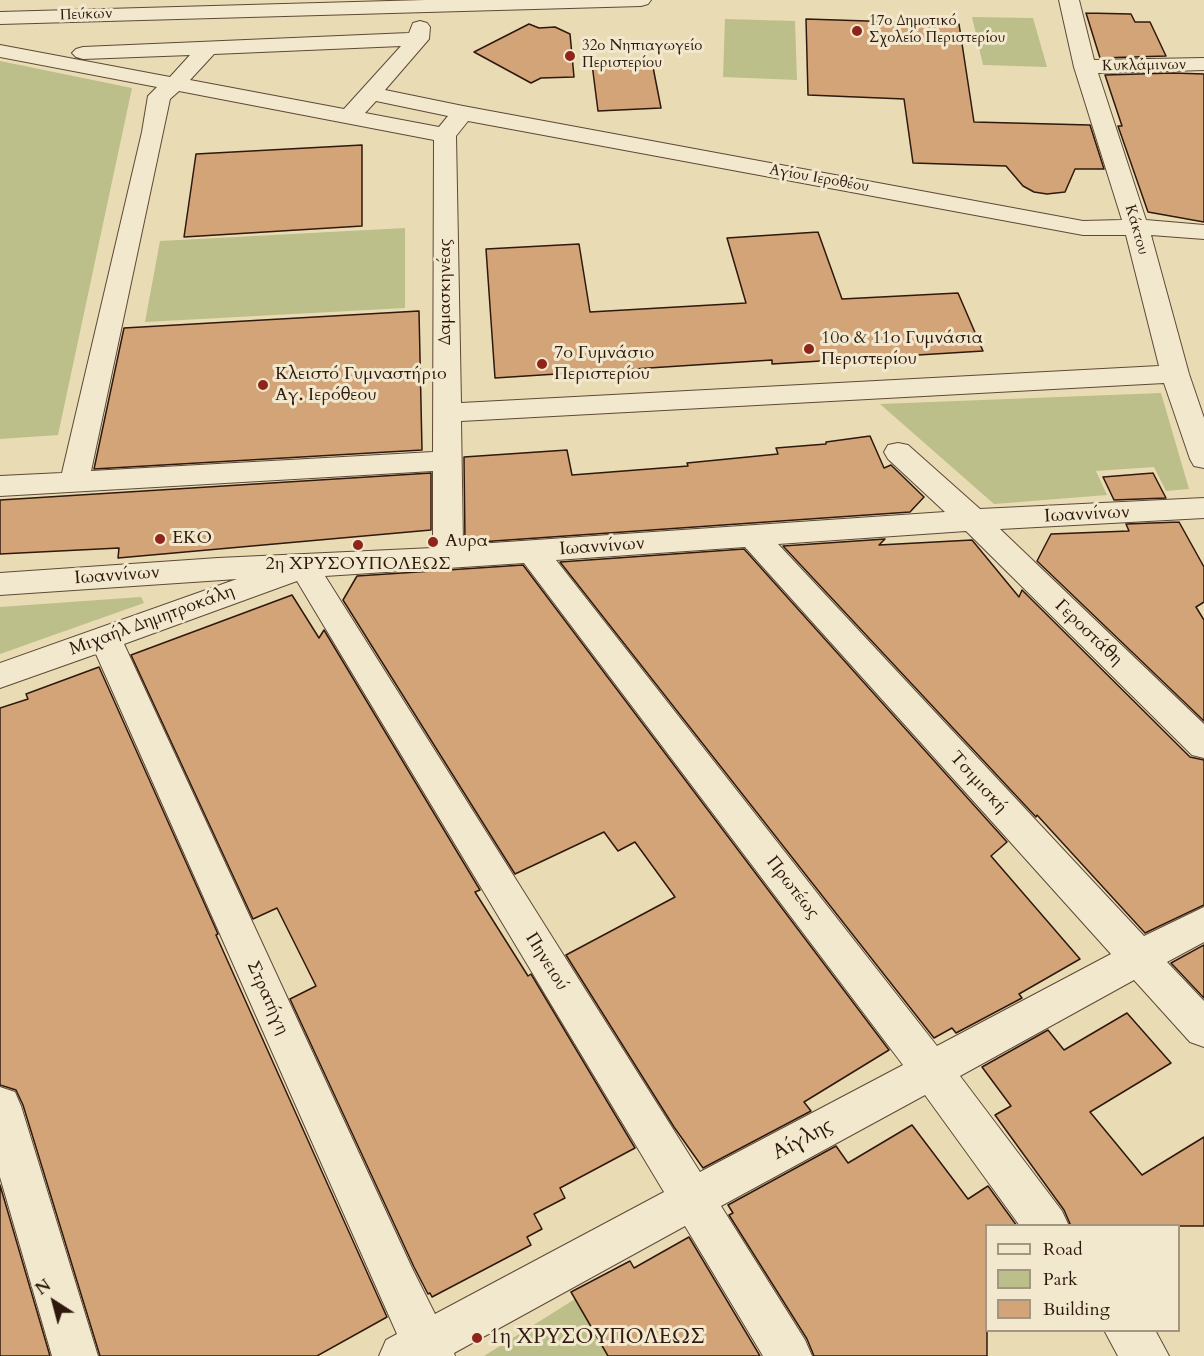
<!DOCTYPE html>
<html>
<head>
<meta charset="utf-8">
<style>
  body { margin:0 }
  #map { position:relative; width:1204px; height:1356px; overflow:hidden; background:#e9dcb4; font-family:Cardo,serif }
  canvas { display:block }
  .legend { position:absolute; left:985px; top:1224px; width:195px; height:108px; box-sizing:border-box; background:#f1e8ce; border:2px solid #a39581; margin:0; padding:8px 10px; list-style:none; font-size:18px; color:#2f180d }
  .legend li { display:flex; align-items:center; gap:12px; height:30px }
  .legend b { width:30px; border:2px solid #a39581 }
  .north { position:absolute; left:24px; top:1272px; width:60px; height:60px; -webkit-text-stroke:4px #f1e8ce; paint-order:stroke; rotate:324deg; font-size:16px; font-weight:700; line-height:24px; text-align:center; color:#2f180d }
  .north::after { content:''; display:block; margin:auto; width:21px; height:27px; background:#2f180d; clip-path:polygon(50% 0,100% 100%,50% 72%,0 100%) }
</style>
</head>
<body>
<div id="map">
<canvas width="1204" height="1356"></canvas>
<ul class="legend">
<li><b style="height:8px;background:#f1e8ce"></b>Road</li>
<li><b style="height:16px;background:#bcbf89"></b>Park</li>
<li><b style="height:16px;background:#d3a478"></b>Building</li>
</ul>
<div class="north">N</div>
</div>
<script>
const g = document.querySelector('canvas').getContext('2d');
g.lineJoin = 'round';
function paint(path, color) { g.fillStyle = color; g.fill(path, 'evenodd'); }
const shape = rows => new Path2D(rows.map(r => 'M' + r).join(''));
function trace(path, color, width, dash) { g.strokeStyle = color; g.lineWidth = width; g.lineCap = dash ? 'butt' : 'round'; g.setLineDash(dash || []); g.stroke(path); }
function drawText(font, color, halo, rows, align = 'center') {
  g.font = font + ' Cardo,serif'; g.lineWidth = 6; g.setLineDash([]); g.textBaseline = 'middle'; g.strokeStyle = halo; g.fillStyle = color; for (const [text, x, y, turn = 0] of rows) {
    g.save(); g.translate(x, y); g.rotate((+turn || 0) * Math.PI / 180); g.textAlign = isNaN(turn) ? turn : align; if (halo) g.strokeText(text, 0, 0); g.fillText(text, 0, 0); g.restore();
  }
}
const green = shape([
  [972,17,1033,18,1047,67,983,65],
  [725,19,795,21,797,80,723,77],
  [0,61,132,88,58,435,0,439],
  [405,228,405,308,145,322,160,241],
  [1161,393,1189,489,1166,491,1154,467,1096,471,1107,495,994,504,880,404],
  [141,597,144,603,0,654,0,607],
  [575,1299,608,1356,484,1356]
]);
const building = shape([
  [1086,13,1131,14,1135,22,1150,22,1166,56,1100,58,1086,13],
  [806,19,959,24,974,122,1090,125,1104,169,1075,169,1065,192,1047,194,1034,192,1023,186,1006,166,913,163,904,99,808,95,806,19],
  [529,24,539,28,555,27,570,34,574,77,541,78,531,83,474,52,529,24],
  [652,62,661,108,598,111,592,64,652,62],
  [1173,73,1204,74,1204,222,1148,212,1118,126,1122,126,1105,75,1173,73],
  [362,145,362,226,184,237,196,154,362,145],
  [818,232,842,299,958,293,983,351,772,364,772,360,495,378,486,249,579,244,590,312,746,303,727,238,818,232],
  [419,311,422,450,94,469,124,328,419,311],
  [870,436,884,468,891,465,924,497,910,512,465,543,464,457,567,450,572,475,688,466,687,463,778,454,776,448,826,444,826,442,870,436],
  [431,473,431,530,118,558,119,548,0,554,0,500,431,473],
  [1153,473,1166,498,1114,500,1103,477,1153,473],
  [1179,522,1204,567,1204,602,1196,607,1204,620,1204,721,1037,561,1051,534,1129,531,1126,524,1179,522],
  [885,539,879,545,972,540,1019,597,1022,590,1190,757,1204,760,1204,905,1145,933,1037,815,1036,817,783,546,885,539],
  [744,549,1007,842,991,856,1080,959,1019,994,1022,998,956,1033,952,1028,934,1038,560,562,744,549],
  [523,565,889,1050,804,1102,811,1111,703,1168,674,1127,566,955,675,897,635,842,618,851,604,832,515,874,343,600,357,576,523,565],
  [292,595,319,638,324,630,480,890,475,892,528,976,531,974,635,1148,560,1188,565,1198,534,1214,542,1229,527,1237,531,1245,432,1297,430,1293,428,1294,414,1267,290,999,316,986,277,908,253,919,131,655,292,595],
  [99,667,218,934,216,935,387,1317,317,1356,100,1356,23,1105,16,1090,0,1085,0,708,28,699,26,694,99,667],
  [1204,945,1204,998,1171,963,1204,945],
  [1127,1013,1171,1063,1090,1112,1142,1175,1204,1137,1204,1226,1071,1226,1064,1210,995,1115,1011,1106,982,1067,1048,1030,1064,1050,1127,1013],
  [912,1125,968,1199,988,1186,1017,1226,987,1226,987,1356,814,1356,807,1339,729,1215,733,1213,728,1205,836,1146,848,1163,912,1125],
  [0,1185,50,1356,0,1356,0,1185],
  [689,1237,760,1356,608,1356,571,1292,630,1261,634,1268,689,1237]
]);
const minor = shape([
  [425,0,651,0,648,4,641,6,0,24,0,12,425,0],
  [1059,0,1079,0,1094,60,1204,58,1204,70,1098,73,1146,220,1204,225,1204,239,1151,235,1189,374,1204,418,1204,468,1194,466,1190,459,1164,383,461,421,463,545,945,512,888,459,884,452,888,445,898,443,908,445,980,509,1204,498,1204,518,1000,529,1204,724,1204,758,1192,755,966,531,778,544,1144,936,1204,907,1204,942,1167,962,1204,1001,1204,1047,1190,1042,1134,980,960,1076,1062,1211,1069,1226,1020,1226,925,1095,721,1206,805,1340,812,1356,763,1356,685,1226,454,1353,455,1356,379,1356,386,1340,397,1334,96,654,0,688,0,663,237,579,0,595,0,573,218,558,433,548,433,471,0,496,0,476,62,473,142,132,148,96,157,87,0,57,0,45,170,77,190,55,83,59,76,57,72,53,76,49,83,47,409,33,413,23,420,21,427,23,430,27,429,39,385,90,463,106,1083,221,1122,220,1074,67,1059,0],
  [401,46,344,109,190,80,214,54,401,46],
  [179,91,434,140,433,452,91,471,170,99,179,91],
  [376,101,448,116,439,127,365,113,376,101],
  [468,121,1083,235,1126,235,1159,366,461,403,456,136,468,121],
  [745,547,1111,954,937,1046,556,560,745,547],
  [524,563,903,1065,700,1172,325,576,524,563],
  [297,581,664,1192,435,1314,412,1268,124,644,297,581],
  [0,1087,15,1092,21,1106,98,1356,52,1356,0,1177,0,1087],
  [1104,1330,1155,1330,1169,1356,1118,1356,1104,1330]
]);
const markers = [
  [857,31,6,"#8f2418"],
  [570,56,6,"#8f2418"],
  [809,349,6,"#8f2418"],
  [542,364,6,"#8f2418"],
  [263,385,6,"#8f2418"],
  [160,539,6,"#8f2418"],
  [433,542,6,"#8f2418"],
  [358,545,6,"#8f2418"],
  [477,1338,6,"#8f2418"]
];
const farStreetnames = [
  ["Πεύκων",86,15,-2],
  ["Κυκλάμινων",1144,66,-1],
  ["Αγίου Ιεροθέου",819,179,10],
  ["Κάκτου",1136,230,74]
];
const farPoinames = [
  ["17ο Δημοτικό",869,22],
  ["Σχολείο Περιστερίου",869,39],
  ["32ο Νηπιαγωγείο",582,47],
  ["Περιστερίου",582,64]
];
const streetNames = [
  ["Δαμασκηνέας",446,292,-90],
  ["Ιωαννίνων",1087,515,-3],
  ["Ιωαννίνων",602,547,-4],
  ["Ιωαννίνων",117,576,-4],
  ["Μιχαήλ Δημητροκάλη",152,621,-20],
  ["Γεροστάθη",1088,633,44],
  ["Τσιμισκή",978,783,48],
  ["Πρωτέως",792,888,52],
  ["Πηνειού",546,962,58],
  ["Στρατήγη",267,998,66]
];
const poiNames = [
  ["10ο & 11ο Γυμνάσια",821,339],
  ["Περιστερίου",821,360],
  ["7ο Γυμνάσιο",554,354],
  ["Περιστερίου",554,375],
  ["Κλειστό Γυμναστήριο",275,375],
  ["Αγ. Ιερόθεου",275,396],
  ["EKO",172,539],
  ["Αυρα",445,542],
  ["2η ΧΡΥΣΟΥΠΟΛΕΩΣ",358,565,"center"]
];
const nearStreetnames = [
  ["Αίγλης",803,1140,-28]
];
const nearPoinames = [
  ["1η ΧΡΥΣΟΥΠΟΛΕΩΣ",489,1338]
];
paint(green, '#bcbf89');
paint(building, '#d3a478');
trace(building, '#2f180d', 1.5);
trace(minor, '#5e4937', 2);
paint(minor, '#f1e8ce');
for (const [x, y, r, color] of markers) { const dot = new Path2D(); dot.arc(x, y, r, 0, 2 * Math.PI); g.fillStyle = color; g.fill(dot); trace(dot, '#f1e8ce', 2); }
drawText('15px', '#2f180d', '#f1e8ce', farStreetnames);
drawText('15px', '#2f180d', '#f1e8ce', farPoinames, 'left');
drawText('18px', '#2f180d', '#f1e8ce', streetNames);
drawText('18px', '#2f180d', '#f1e8ce', poiNames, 'left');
drawText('21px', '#2f180d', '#f1e8ce', nearStreetnames);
drawText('21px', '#2f180d', '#f1e8ce', nearPoinames, 'left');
</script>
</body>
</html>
